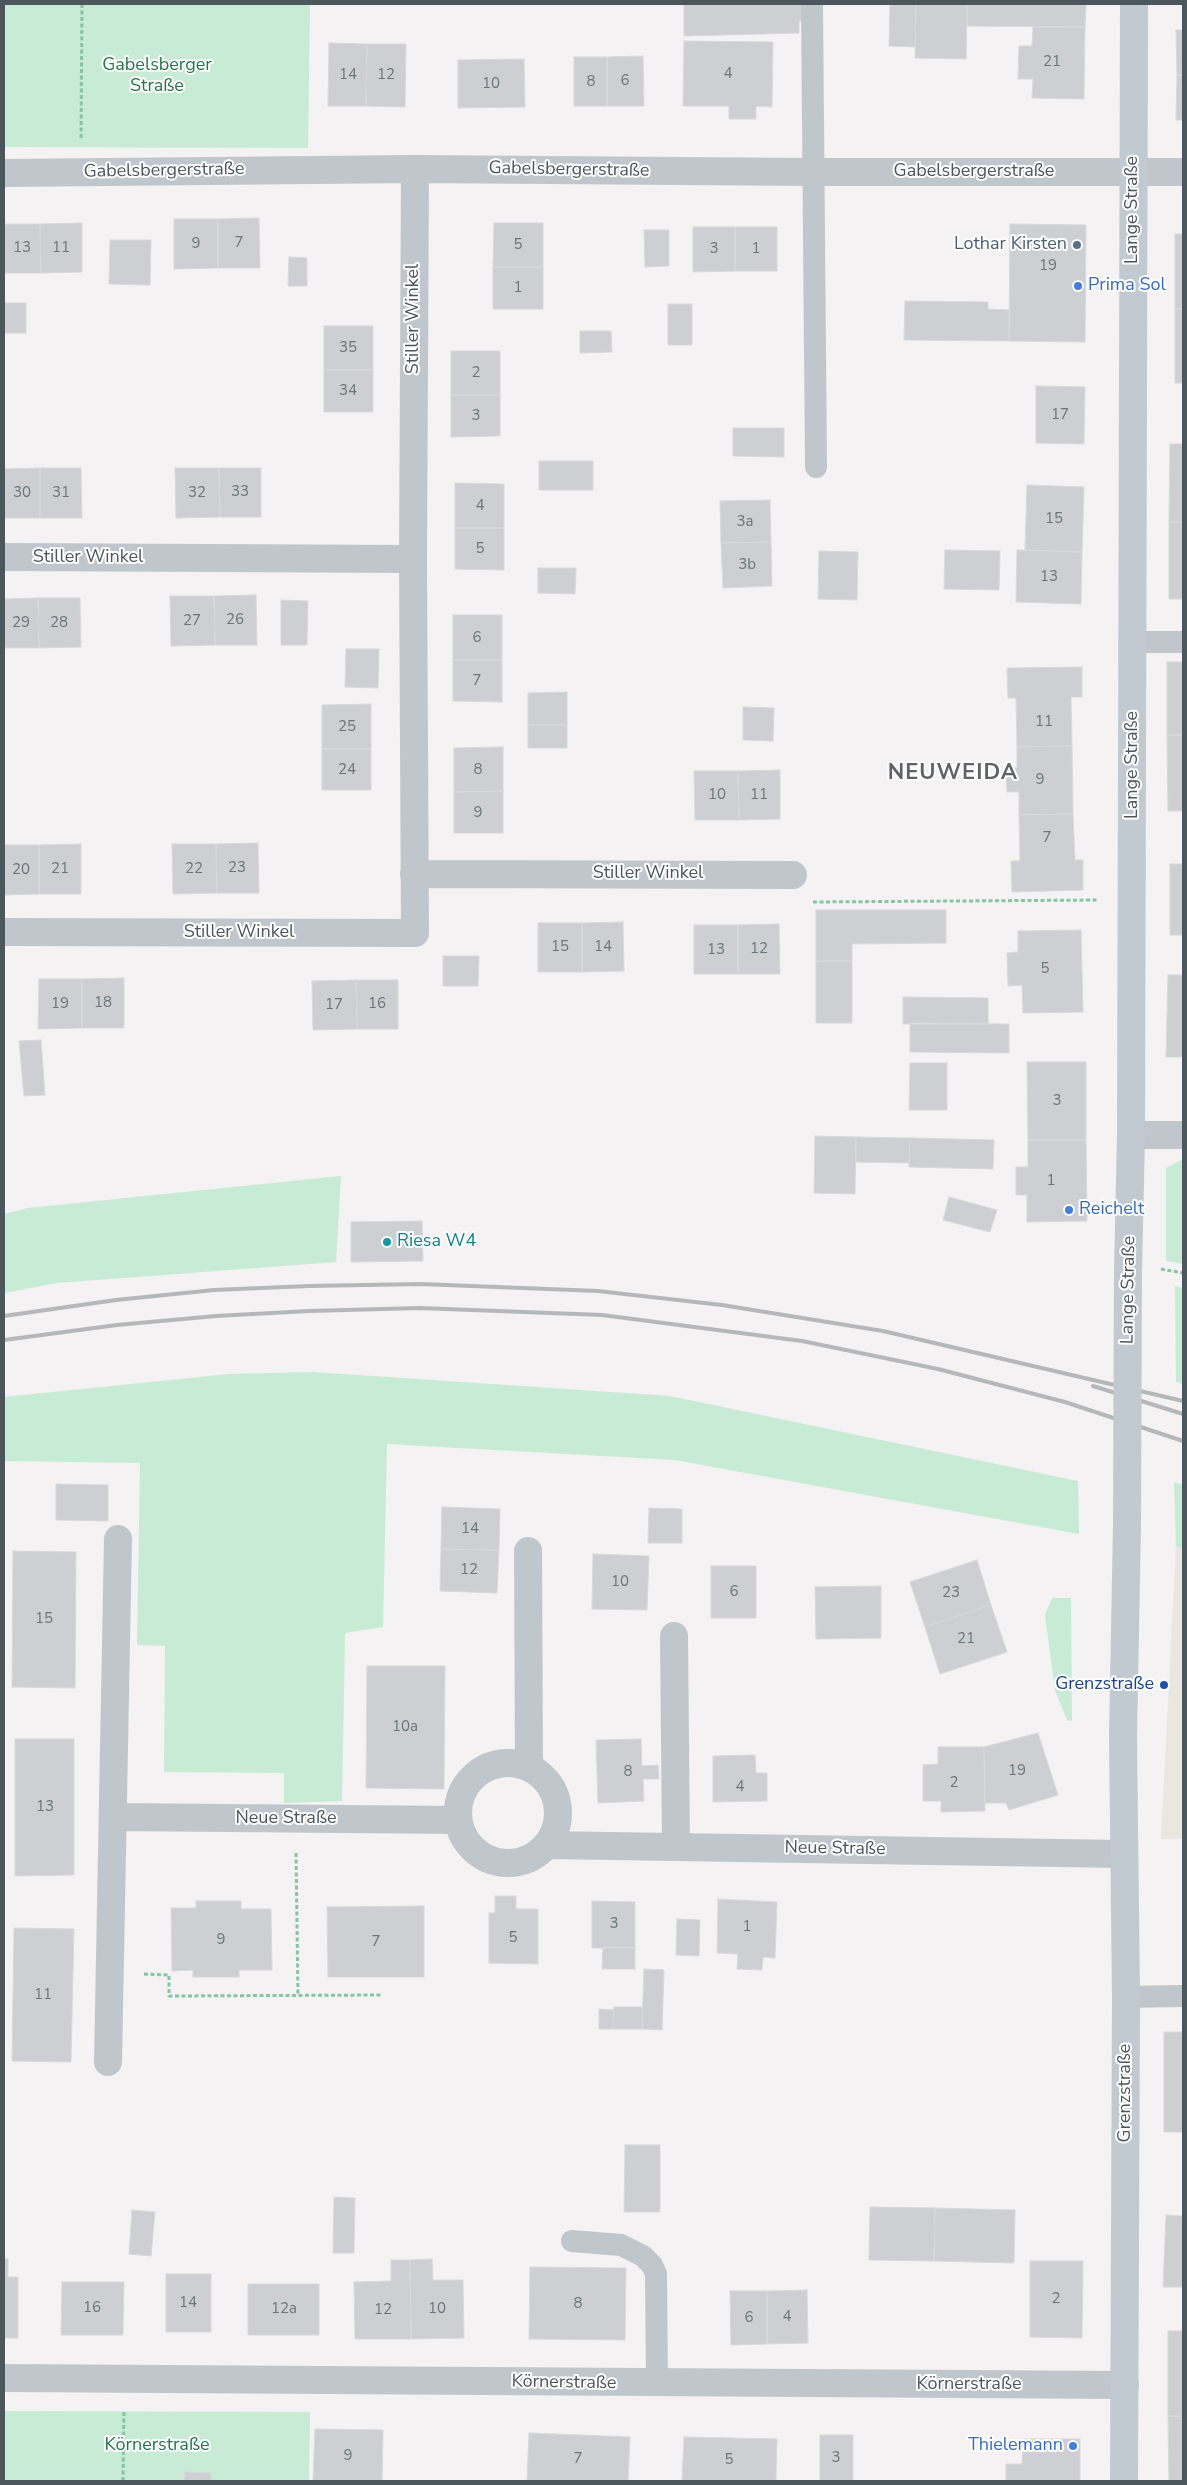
<!DOCTYPE html>
<html>
<head>
<meta charset="utf-8">
<style>
  body { margin:0 }
  #map { position:relative; width:1187px; height:2485px; overflow:hidden; background:#f4f2f2; font-family:"Nunito Sans",sans-serif }
  canvas { display:block }
  .frame { position:absolute; inset:0; border:5px solid #4c565d; pointer-events:none }
</style>
</head>
<body>
<div id="map">
<canvas width="1187" height="2485"></canvas>
<div class="frame"></div>
</div>
<script>
const g = document.querySelector('canvas').getContext('2d');
g.lineJoin = 'round';
function paint(path, color) { g.fillStyle = color; g.fill(path, 'evenodd'); }
const shape = rows => new Path2D(rows.map(r => 'M' + r).join(''));
function trace(path, color, width, dash) { g.strokeStyle = color; g.lineWidth = width; g.lineCap = dash ? 'butt' : 'round'; g.setLineDash(dash || []); g.stroke(path); }
function drawText(font, color, halo, rows, align = 'center') {
  g.font = font + ' "Nunito Sans",sans-serif'; g.lineWidth = 4; g.setLineDash([]); g.textBaseline = 'middle'; g.strokeStyle = halo; g.fillStyle = color; for (const [text, x, y, turn = 0] of rows) {
    g.save(); g.translate(x, y); g.rotate((+turn || 0) * Math.PI / 180); g.textAlign = isNaN(turn) ? turn : align; if (halo) g.strokeText(text, 0, 0); g.fillText(text, 0, 0); g.restore();
  }
}
const commercial = shape([
  [1176,1547,1183,1549,1183,1839,1161,1839]
]);
const green = shape([
  [4,4,310,4,308,148,4,147],
  [1183,1159,1183,1264,1166,1261,1166,1168],
  [341,1176,336,1262,57,1283,4,1293,4,1214,28,1208],
  [1175,1286,1183,1288,1183,1384,1176,1382],
  [313,1372,670,1396,1078,1481,1079,1534,675,1460,387,1444,383,1627,345,1633,342,1801,284,1803,284,1773,164,1772,165,1646,137,1645,140,1463,4,1461,4,1397,229,1374],
  [1174,1482,1183,1485,1183,1549,1176,1547],
  [1052,1598,1071,1598,1072,1721,1067,1720,1055,1690,1045,1615],
  [4,2411,310,2412,309,2481,4,2481]
]);
const building = shape([
  [684,4,807,4,806,21,799,21,799,33,684,36,684,4],
  [890,4,916,4,915,47,889,46,890,4],
  [916,4,967,4,966,59,915,58,916,4],
  [967,4,1086,4,1085,27,967,26,967,4],
  [1033,27,1085,27,1084,99,1032,98,1033,79,1018,79,1019,46,1032,46,1033,27],
  [1176,30,1183,30,1183,75,1177,75,1176,30],
  [684,41,773,42,772,107,756,106,756,119,729,119,729,106,683,106,684,41],
  [329,43,367,44,366,106,328,106,329,43],
  [367,44,406,44,405,107,366,106,367,44],
  [643,56,644,106,607,106,607,57,643,56],
  [574,57,607,57,607,106,574,106,574,57],
  [524,59,525,107,458,108,458,60,524,59],
  [1177,75,1183,75,1183,120,1176,120,1177,75],
  [259,218,260,268,218,268,218,219,259,218],
  [174,219,218,219,218,268,174,269,174,219],
  [82,223,82,272,41,273,40,224,82,223],
  [494,223,543,223,543,267,493,267,494,223],
  [4,224,40,224,41,273,4,273,4,224],
  [1010,224,1086,225,1085,342,1009,341,1010,224],
  [693,227,735,227,735,271,693,272,693,227],
  [735,227,777,227,777,271,735,271,735,227],
  [644,230,669,230,669,266,645,267,644,230],
  [1175,234,1183,234,1183,309,1175,309,1175,234],
  [110,240,151,240,150,285,109,284,110,240],
  [289,257,307,258,307,286,288,286,289,257],
  [493,267,543,267,543,309,493,309,493,267],
  [905,301,988,302,988,309,1009,310,1009,341,904,340,905,301],
  [4,303,26,303,26,333,4,333,4,303],
  [668,304,692,304,692,345,668,345,668,304],
  [1175,309,1183,309,1183,383,1175,383,1175,309],
  [324,326,373,326,373,370,324,370,324,326],
  [580,331,611,331,612,352,580,353,580,331],
  [451,351,500,351,500,395,451,395,451,351],
  [324,370,373,370,373,412,324,412,324,370],
  [1036,386,1085,387,1084,444,1036,443,1036,386],
  [451,395,500,395,500,436,451,437,451,395],
  [733,428,784,428,784,457,733,456,733,428],
  [1170,444,1183,444,1183,522,1169,522,1170,444],
  [539,461,593,461,593,490,539,490,539,461],
  [40,468,81,468,82,518,40,518,40,468],
  [40,468,40,518,4,518,4,469,40,468],
  [175,468,219,468,220,517,176,518,175,468],
  [219,468,261,468,261,517,220,517,219,468],
  [455,483,504,484,504,528,455,528,455,483],
  [1027,485,1084,487,1082,552,1025,550,1027,485],
  [770,500,771,542,721,543,720,501,770,500],
  [1169,522,1183,522,1183,599,1169,599,1169,522],
  [455,528,504,528,504,570,455,569,455,528],
  [771,542,772,586,723,588,721,543,771,542],
  [945,550,1000,551,999,590,944,589,945,550],
  [1017,550,1082,552,1081,604,1016,602,1017,550],
  [819,551,858,552,857,600,818,599,819,551],
  [538,568,576,568,575,594,538,593,538,568],
  [256,595,257,645,215,645,214,596,256,595],
  [170,596,214,596,215,645,171,646,170,596],
  [38,598,80,598,81,647,39,648,38,598],
  [38,598,39,648,4,648,4,599,38,598],
  [281,600,308,601,307,645,281,645,281,600],
  [453,615,502,615,502,660,453,660,453,615],
  [346,649,379,649,378,688,345,687,346,649],
  [453,660,502,660,502,702,453,701,453,660],
  [1167,662,1183,662,1183,735,1167,735,1167,662],
  [1082,667,1082,697,1071,697,1072,746,1017,747,1016,698,1008,698,1007,668,1082,667],
  [567,692,567,725,528,725,528,693,567,692],
  [371,704,371,749,322,749,322,705,371,704],
  [743,707,774,708,773,741,743,740,743,707],
  [528,725,567,725,567,748,528,748,528,725],
  [1167,735,1183,735,1183,811,1168,811,1167,735],
  [1072,746,1073,814,1019,815,1019,792,1007,792,1006,768,1017,768,1017,747,1072,746],
  [503,747,503,791,454,792,454,748,503,747],
  [322,749,371,749,371,790,322,790,322,749],
  [780,770,780,819,739,820,738,771,780,770],
  [694,771,738,771,739,820,695,820,694,771],
  [503,791,503,833,454,833,454,792,503,791],
  [1073,814,1075,860,1083,860,1083,890,1012,892,1011,861,1020,861,1019,815,1073,814],
  [258,843,259,893,217,893,216,844,258,843],
  [81,844,81,894,39,894,39,845,81,844],
  [172,844,216,844,217,893,173,894,172,844],
  [4,845,39,845,39,894,4,895,4,845],
  [1170,864,1183,864,1183,935,1170,935,1170,864],
  [816,910,946,910,946,943,852,944,852,961,816,961,816,910],
  [623,922,624,971,582,972,582,923,623,922],
  [538,923,582,923,582,972,538,972,538,923],
  [779,924,780,974,738,974,738,925,779,924],
  [694,925,738,925,738,974,694,974,694,925],
  [1081,930,1083,1012,1023,1013,1022,985,1008,986,1007,953,1018,952,1018,931,1081,930],
  [443,956,479,956,478,986,443,986,443,956],
  [816,961,852,961,852,1023,816,1023,816,961],
  [1168,975,1183,975,1183,1057,1166,1057,1168,975],
  [124,978,124,1028,82,1028,82,979,124,978],
  [39,979,82,979,82,1028,38,1029,39,979],
  [356,980,357,1029,313,1030,312,981,356,980],
  [356,980,398,980,398,1029,357,1029,356,980],
  [903,997,988,998,988,1024,903,1024,903,997],
  [910,1023,1009,1024,1009,1053,910,1052,910,1023],
  [41,1040,45,1095,24,1096,19,1041,41,1040],
  [1027,1062,1086,1062,1086,1140,1028,1140,1027,1062],
  [910,1063,947,1063,947,1110,909,1110,910,1063],
  [815,1136,856,1137,855,1194,814,1193,815,1136],
  [856,1137,910,1138,909,1163,856,1162,856,1137],
  [910,1138,994,1140,993,1169,909,1167,910,1138],
  [1028,1140,1086,1140,1087,1221,1027,1222,1027,1195,1016,1195,1016,1167,1028,1167,1028,1140],
  [949,1197,997,1210,990,1232,943,1220,949,1197],
  [422,1221,423,1261,351,1262,351,1222,422,1221],
  [56,1484,108,1485,108,1521,56,1520,56,1484],
  [442,1507,500,1509,499,1550,441,1549,442,1507],
  [649,1508,682,1509,682,1543,648,1543,649,1508],
  [441,1549,499,1550,497,1593,440,1591,441,1549],
  [13,1551,76,1552,75,1688,12,1687,13,1551],
  [593,1554,649,1556,647,1610,592,1609,593,1554],
  [977,1560,991,1605,925,1627,910,1582,977,1560],
  [711,1566,756,1566,756,1618,711,1618,711,1566],
  [881,1586,881,1638,816,1639,815,1587,881,1586],
  [991,1605,1007,1652,940,1674,925,1627,991,1605],
  [367,1666,445,1666,444,1789,366,1788,367,1666],
  [1038,1733,1058,1795,1009,1810,1006,1803,985,1803,984,1747,1038,1733],
  [15,1739,74,1739,74,1875,15,1876,15,1739],
  [641,1739,642,1766,658,1765,659,1779,643,1779,644,1801,598,1803,596,1740,641,1739],
  [938,1747,984,1747,985,1811,941,1812,941,1801,923,1801,923,1765,938,1764,938,1747],
  [755,1755,756,1773,767,1773,767,1801,713,1802,713,1756,755,1755],
  [495,1896,516,1896,516,1909,538,1909,538,1964,489,1963,489,1913,495,1913,495,1896],
  [718,1899,777,1902,775,1958,763,1957,762,1970,737,1969,738,1954,717,1953,718,1899],
  [196,1901,241,1901,241,1909,271,1909,272,1970,239,1970,239,1977,193,1977,193,1970,172,1971,171,1908,196,1908,196,1901],
  [592,1901,635,1902,635,1948,592,1948,592,1901],
  [424,1906,424,1977,328,1977,327,1907,424,1906],
  [677,1919,700,1920,699,1956,676,1955,677,1919],
  [14,1928,74,1929,71,2062,12,2061,14,1928],
  [603,1947,635,1948,635,1969,602,1969,603,1947],
  [644,1969,664,1970,662,2030,642,2029,644,1969],
  [614,2007,643,2007,642,2029,613,2029,614,2007],
  [599,2009,614,2010,613,2029,599,2029,599,2009],
  [1164,2032,1183,2032,1183,2132,1164,2132,1164,2032],
  [625,2145,660,2145,660,2212,624,2212,625,2145],
  [334,2197,355,2198,354,2253,333,2253,334,2197],
  [870,2207,935,2208,934,2261,869,2260,870,2207],
  [935,2208,1015,2210,1014,2263,934,2261,935,2208],
  [132,2210,155,2212,151,2256,129,2254,132,2210],
  [1166,2215,1183,2216,1183,2287,1163,2287,1166,2215],
  [4,2259,8,2259,8,2277,18,2277,18,2338,4,2338,4,2259],
  [432,2259,433,2280,463,2280,464,2338,411,2339,410,2260,432,2259],
  [391,2260,410,2260,411,2339,355,2339,354,2282,391,2281,391,2260],
  [1030,2261,1083,2261,1082,2338,1030,2337,1030,2261],
  [530,2267,626,2268,625,2340,529,2339,530,2267],
  [166,2274,211,2274,211,2332,166,2332,166,2274],
  [62,2282,124,2282,123,2335,61,2335,62,2282],
  [248,2284,319,2284,319,2335,248,2335,248,2284],
  [807,2290,808,2343,767,2344,767,2291,807,2290],
  [730,2291,767,2291,767,2344,731,2345,730,2291],
  [1168,2331,1183,2331,1183,2416,1168,2416,1168,2331],
  [1168,2416,1183,2416,1183,2481,1169,2481,1168,2416],
  [315,2429,383,2430,382,2481,313,2481,315,2429],
  [529,2433,630,2437,628,2481,527,2481,529,2433],
  [820,2435,853,2435,853,2481,820,2481,820,2435],
  [684,2437,777,2439,776,2481,682,2481,684,2437],
  [1023,2439,1080,2439,1080,2481,1006,2481,1006,2464,1022,2464,1023,2439],
  [185,2472,211,2473,211,2481,184,2481,185,2472]
]);
const path = shape([
  [81,138,82,4],
  [813,902,1099,900],
  [1161,1269,1183,1273],
  [296,1853,298,1996],
  [144,1974,169,1975,169,1996,383,1995],
  [123,2481,124,2411]
]);
const lane = shape([
  [812,4,816,467],
  [1133,642,1183,642],
  [1126,1997,1183,1996],
  [572,2241,621,2245,643,2256,652,2265,656,2274,657,2384]
]);
const street = shape([
  [4,173,415,169,813,172,1183,172],
  [4,557,413,559],
  [414,874,793,875],
  [4,932,415,933,413,559,415,169],
  [1131,1135,1183,1135],
  [528,1551,529,1767],
  [674,1636,676,1846],
  '458 1813a50 50 0 1 1 100 0a50 50 0 1 1-100 0Z',
  [114,1817,458,1820],
  [546,1845,1123,1854],
  [108,2062,118,1539],
  [4,2378,1125,2385]
]);
const secondary = shape([
  [1128,1272,1131,1135,1134,4],
  [1124,2481,1126,1997,1123,1737,1127,1525]
]);
const rail = shape([
  [4,1316,116,1300,214,1290,309,1286,421,1284,598,1291,722,1305,883,1331,1183,1401],
  [4,1340,117,1325,216,1316,309,1311,420,1308,602,1315,802,1341,938,1369,1065,1402,1183,1441],
  [1093,1386,1183,1414]
]);
const secondaryBridge = shape([
  [1127,1525,1128,1272]
]);
const markers = [
  [1077,245,5,"#5c6f8a"],
  [1078,286,5,"#3f7fe0"],
  [1069,1210,5,"#3f7fe0"],
  [387,1242,5,"#0f9aa8"],
  [1164,1685,5,"#1a4fb4"],
  [1073,2446,5,"#3f7fe0"]
];
const numberNames = [
  ["21",1052,62],
  ["4",728,74],
  ["14",348,75],
  ["12",386,75],
  ["6",625,81],
  ["8",591,82],
  ["10",491,84],
  ["7",239,243],
  ["9",196,244],
  ["5",518,245],
  ["13",22,248],
  ["11",61,248],
  ["3",714,249],
  ["1",756,249],
  ["19",1048,266],
  ["1",518,288],
  ["35",348,348],
  ["2",476,373],
  ["34",348,391],
  ["17",1060,415],
  ["3",476,416],
  ["33",240,492],
  ["30",22,493],
  ["31",61,493],
  ["32",197,493],
  ["4",480,506],
  ["15",1054,519],
  ["3a",745,522],
  ["5",480,549],
  ["3b",747,565],
  ["13",1049,577],
  ["26",235,620],
  ["27",192,621],
  ["29",21,623],
  ["28",59,623],
  ["6",477,638],
  ["7",477,681],
  ["11",1044,722],
  ["25",347,727],
  ["24",347,770],
  ["8",478,770],
  ["9",1040,780],
  ["10",717,795],
  ["11",759,795],
  ["9",478,813],
  ["7",1047,838],
  ["23",237,868],
  ["21",60,869],
  ["22",194,869],
  ["20",21,870],
  ["15",560,947],
  ["14",603,947],
  ["12",759,949],
  ["13",716,950],
  ["5",1045,969],
  ["18",103,1003],
  ["19",60,1004],
  ["16",377,1004],
  ["17",334,1005],
  ["3",1057,1101],
  ["1",1051,1181],
  ["14",470,1529],
  ["12",469,1570],
  ["10",620,1582],
  ["6",734,1592],
  ["23",951,1593],
  ["15",44,1619],
  ["21",966,1639],
  ["10a",405,1727],
  ["19",1017,1771],
  ["8",628,1772],
  ["2",954,1783],
  ["4",740,1787],
  ["13",45,1807],
  ["3",614,1924],
  ["1",747,1927],
  ["5",513,1938],
  ["9",221,1940],
  ["7",376,1942],
  ["11",43,1995],
  ["2",1056,2299],
  ["14",188,2303],
  ["8",578,2304],
  ["16",92,2308],
  ["12a",284,2309],
  ["10",437,2309],
  ["12",383,2310],
  ["4",787,2317],
  ["6",749,2318],
  ["9",348,2456],
  ["3",836,2458],
  ["7",578,2459],
  ["5",729,2460]
];
const parkNames = [
  ["Gabelsberger",157,66],
  ["Straße",157,87],
  ["Körnerstraße",157,2446]
];
const streetNames = [
  ["Gabelsbergerstraße",569,170,1],
  ["Gabelsbergerstraße",164,171,-1],
  ["Gabelsbergerstraße",974,172],
  ["Lange Straße",1133,210,-90],
  ["Stiller Winkel",414,319,-90],
  ["Stiller Winkel",88,558],
  ["Lange Straße",1133,765,-90],
  ["Stiller Winkel",648,874],
  ["Stiller Winkel",239,933],
  ["Lange Straße",1129,1290,-89],
  ["Neue Straße",286,1819],
  ["Neue Straße",835,1849,1],
  ["Grenzstraße",1126,2093,-90],
  ["Körnerstraße",564,2383,1],
  ["Körnerstraße",969,2385]
];
const serviceNames = [
  ["Lothar Kirsten",1067,245]
];
const shopNames = [
  ["Prima Sol",1088,286],
  ["Reichelt",1079,1210],
  ["Thielemann",1063,2446,"right"]
];
const cultureNames = [
  ["Riesa W4",397,1242]
];
const transitNames = [
  ["Grenzstraße",1154,1685]
];
const districtNames = [
  ["NEUWEIDA",953,774]
];
paint(commercial, '#eae7e0');
paint(green, '#c7ebd4');
paint(building, '#cdcfd3');
trace(building, '#d7d9dc', 1);
trace(path, '#84c5a2', 3, [4, 2.5]);
trace(lane, '#c0c7cc', 22);
trace(street, '#c0c7cc', 28);
trace(secondary, '#c1c9d1', 28);
trace(rail, '#b5b8bb', 4);
trace(secondaryBridge, '#c1c9d1', 28);
for (const [x, y, r, color] of markers) { const dot = new Path2D(); dot.arc(x, y, r, 0, 2 * Math.PI); g.fillStyle = color; g.fill(dot); trace(dot, '#fff', 2); }
drawText('15px', '#6c747a', null, numberNames);
drawText('18px', '#24774a', '#fff', parkNames);
drawText('18px', '#4c565d', '#fff', streetNames);
drawText('18px', '#4e5e75', '#fff', serviceNames, 'right');
drawText('18px', '#366cbe', '#fff', shopNames, 'left');
drawText('18px', '#0d838f', '#fff', cultureNames, 'left');
drawText('18px', '#164399', '#fff', transitNames, 'right');
g.letterSpacing = '1px';
drawText('bold 22px', '#5f6366', '#fff', districtNames);
g.letterSpacing = '0px';
</script>
</body>
</html>
